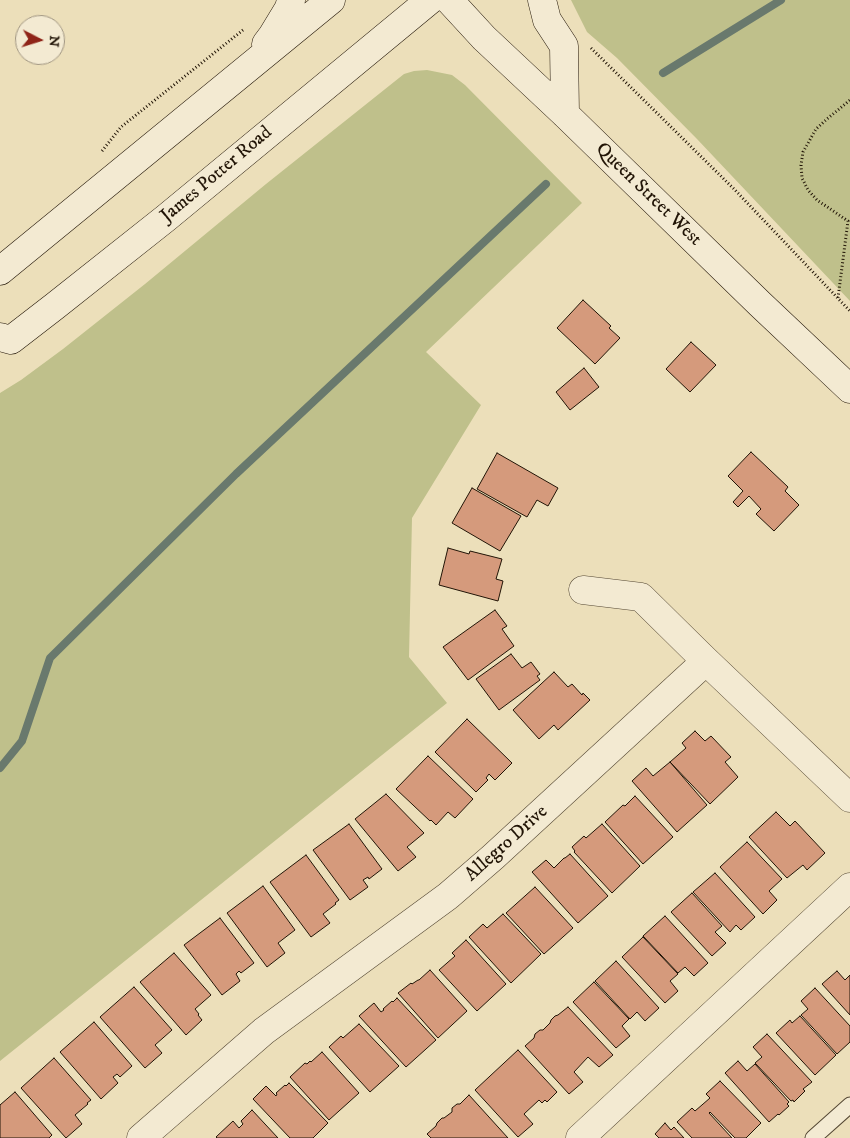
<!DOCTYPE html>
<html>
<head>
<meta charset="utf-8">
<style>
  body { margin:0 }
  #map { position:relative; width:850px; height:1138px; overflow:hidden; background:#ecdfba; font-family:"IM FELL DW Pica",serif }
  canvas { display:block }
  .north { position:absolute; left:15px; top:15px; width:50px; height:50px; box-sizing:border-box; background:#f3ead2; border:1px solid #9f9480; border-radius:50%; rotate:95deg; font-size:14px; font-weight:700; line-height:20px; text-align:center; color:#211406 }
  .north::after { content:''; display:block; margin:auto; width:18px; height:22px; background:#8f2418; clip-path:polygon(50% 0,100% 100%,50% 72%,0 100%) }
</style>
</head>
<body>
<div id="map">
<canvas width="850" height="1138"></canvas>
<div class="north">N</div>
</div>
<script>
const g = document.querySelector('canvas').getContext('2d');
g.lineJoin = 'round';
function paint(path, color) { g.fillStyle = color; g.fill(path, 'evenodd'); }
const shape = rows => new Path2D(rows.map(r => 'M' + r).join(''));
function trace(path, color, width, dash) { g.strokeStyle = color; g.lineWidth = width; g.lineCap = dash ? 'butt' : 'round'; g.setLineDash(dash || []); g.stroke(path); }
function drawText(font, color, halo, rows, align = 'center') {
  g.font = font + ' "IM FELL DW Pica",serif'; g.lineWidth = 5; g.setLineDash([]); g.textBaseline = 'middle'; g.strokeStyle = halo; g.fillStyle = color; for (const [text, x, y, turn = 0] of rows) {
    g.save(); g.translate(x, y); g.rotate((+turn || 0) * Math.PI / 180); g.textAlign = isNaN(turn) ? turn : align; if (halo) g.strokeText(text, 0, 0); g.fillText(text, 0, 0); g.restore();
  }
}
const green = shape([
  [571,0,850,0,850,301,697,139,617,58,587,32],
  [427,70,452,75,465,85,582,203,426,352,481,405,412,518,409,657,447,703,0,1061,0,393,21,380,63,349,145,284,266,184,404,74,414,71]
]);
const stream = shape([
  [663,73,781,0],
  [0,768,22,741,50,658,236,474,546,184]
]);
const building = shape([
  [583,300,611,326,609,328,620,338,595,364,557,328,583,300],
  [691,342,716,365,690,392,666,369,691,342],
  [584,368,599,387,570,410,556,392,584,368],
  [751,452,788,487,785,491,799,505,774,531,756,514,761,509,749,496,738,507,733,502,743,491,728,476,751,452],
  [497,453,558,488,548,506,537,500,527,517,477,489,497,453],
  [472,488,521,516,500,551,452,523,472,488],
  [448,548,469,554,470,551,502,559,496,579,503,581,498,601,439,585,448,548],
  [495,610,507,626,502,629,514,646,468,680,443,647,495,610],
  [511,654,522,668,531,662,540,674,537,676,540,680,499,710,476,679,511,654],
  [554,672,568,687,572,684,582,695,583,693,590,700,558,730,554,725,539,739,513,710,554,672],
  [467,719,512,763,495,780,489,774,486,778,488,780,476,792,435,752,467,719],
  [695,731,705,741,711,736,731,757,725,762,738,777,710,804,670,762,686,748,682,743,695,731],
  [428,756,473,799,455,818,448,812,436,825,431,820,430,821,396,789,428,756],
  [670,762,707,805,677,832,632,781,646,768,653,776,670,762],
  [386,794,424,833,407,847,416,857,398,871,355,819,386,794],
  [635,796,673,837,643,864,605,822,623,805,625,806,635,796],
  [776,812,790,826,795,821,825,853,807,870,803,865,787,878,749,837,776,812],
  [349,824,382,869,369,879,368,877,363,880,368,887,350,900,313,850,349,824],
  [602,824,640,866,612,893,574,852,575,851,572,847,584,836,586,838,602,824],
  [747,842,782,879,769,891,777,900,763,914,720,867,747,842],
  [570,854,608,896,578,923,532,872,546,860,554,868,564,858,565,858,570,854],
  [306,855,339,900,335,903,336,904,323,914,330,923,311,937,270,882,306,855],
  [715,873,755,917,741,930,736,925,730,932,693,892,715,873],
  [263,886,295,930,278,943,285,953,267,967,227,913,263,886],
  [535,887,573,928,544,954,506,913,535,887],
  [692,893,722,926,715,932,726,943,712,956,671,912,692,893],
  [503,914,541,954,511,983,469,937,483,924,487,928,503,914],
  [665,916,708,963,694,976,685,967,678,973,643,936,665,916],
  [220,918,254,963,241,973,239,971,236,974,240,981,222,995,184,945,220,918],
  [643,937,678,974,670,981,678,991,665,1003,622,957,643,937],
  [466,940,506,984,477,1011,439,970,455,956,452,953,466,940],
  [174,953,211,995,195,1009,199,1014,198,1015,202,1020,186,1035,140,982,174,953],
  [616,961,659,1008,645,1021,637,1012,630,1019,595,981,616,961],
  [430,970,467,1011,438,1038,398,993,411,983,412,984,418,980,419,980,430,970],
  [837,971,845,980,850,975,850,1015,822,984,837,971],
  [594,982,629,1019,622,1026,630,1036,616,1048,573,1002,594,982],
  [134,987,172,1030,155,1045,162,1053,145,1068,100,1017,134,987],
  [815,988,850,1026,850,1042,837,1054,801,1015,808,1009,801,1001,815,988],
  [397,998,436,1040,406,1067,359,1016,374,1003,381,1012,384,1010,383,1009,392,1001,393,1002,397,998],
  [568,1007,613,1055,599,1067,588,1057,574,1072,583,1082,569,1094,525,1046,534,1038,535,1034,540,1030,543,1030,550,1023,551,1020,555,1016,558,1015,568,1007],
  [800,1016,836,1055,815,1075,776,1033,790,1020,792,1023,800,1016],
  [94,1022,132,1066,120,1077,117,1074,113,1077,118,1083,101,1099,60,1052,94,1022],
  [359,1024,399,1066,370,1092,329,1047,341,1036,343,1038,359,1024],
  [767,1034,812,1082,803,1089,805,1091,794,1102,793,1100,791,1101,755,1063,762,1057,753,1047,767,1034],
  [518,1050,557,1092,547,1102,545,1100,542,1103,539,1100,524,1114,533,1124,518,1137,475,1090,518,1050],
  [322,1052,359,1093,329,1120,290,1077,305,1063,307,1064,310,1061,311,1062,322,1052],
  [54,1058,91,1100,87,1103,88,1104,75,1115,82,1124,66,1138,21,1088,54,1058],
  [738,1061,747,1071,755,1064,789,1102,787,1104,789,1106,779,1115,778,1114,769,1122,725,1073,738,1061],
  [720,1081,761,1123,746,1138,735,1138,710,1112,709,1113,732,1138,692,1138,677,1122,692,1108,695,1111,710,1098,706,1094,720,1081],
  [289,1083,328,1123,313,1138,290,1138,253,1099,266,1086,276,1096,277,1094,276,1093,285,1085,286,1086,289,1083],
  [15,1092,52,1135,49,1138,0,1138,0,1105,15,1092],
  [469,1095,508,1138,431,1138,427,1134,436,1126,437,1123,442,1118,444,1118,452,1112,452,1108,457,1104,460,1104,469,1095],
  [252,1110,278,1138,217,1138,216,1137,233,1121,239,1128,243,1124,241,1121,252,1110],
  [665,1123,671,1130,674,1127,684,1138,659,1138,655,1134,665,1123]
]);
const path = shape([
  [591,48,734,189,850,311],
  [102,151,121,127,243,30],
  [838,298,848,221,817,200,808,190,802,178,801,165,803,152,816,129,827,119,850,100]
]);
const service = shape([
  [813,1138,850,1105]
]);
const minor = shape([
  [583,590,641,597,706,661],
  [141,1138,264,1031,448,896,493,857,706,661,850,798],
  [580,1138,850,887]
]);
const secondary = shape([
  [449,0,484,38,565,114,760,304,850,389],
  [542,0,547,20,564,46,565,114],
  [266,44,272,36,289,8,291,0],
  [0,271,331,0],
  [0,337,11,340,55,306,166,218,430,0]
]);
const streetNames = [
  ["James Potter Road",217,175,-40],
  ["Queen Street West",648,195,44],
  ["Allegro Drive",507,844,-42]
];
paint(green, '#bfc08b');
trace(stream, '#69796d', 8);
paint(building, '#d59a7c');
trace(building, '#211406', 1);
trace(service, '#544733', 17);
trace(minor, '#544733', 29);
trace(secondary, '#211406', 29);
trace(path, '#211406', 3, [1, 2.5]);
trace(service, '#f3ead2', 15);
trace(minor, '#f3ead2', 28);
trace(secondary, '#f3ead2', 28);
drawText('19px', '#211406', '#f3ead2', streetNames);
</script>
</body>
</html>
